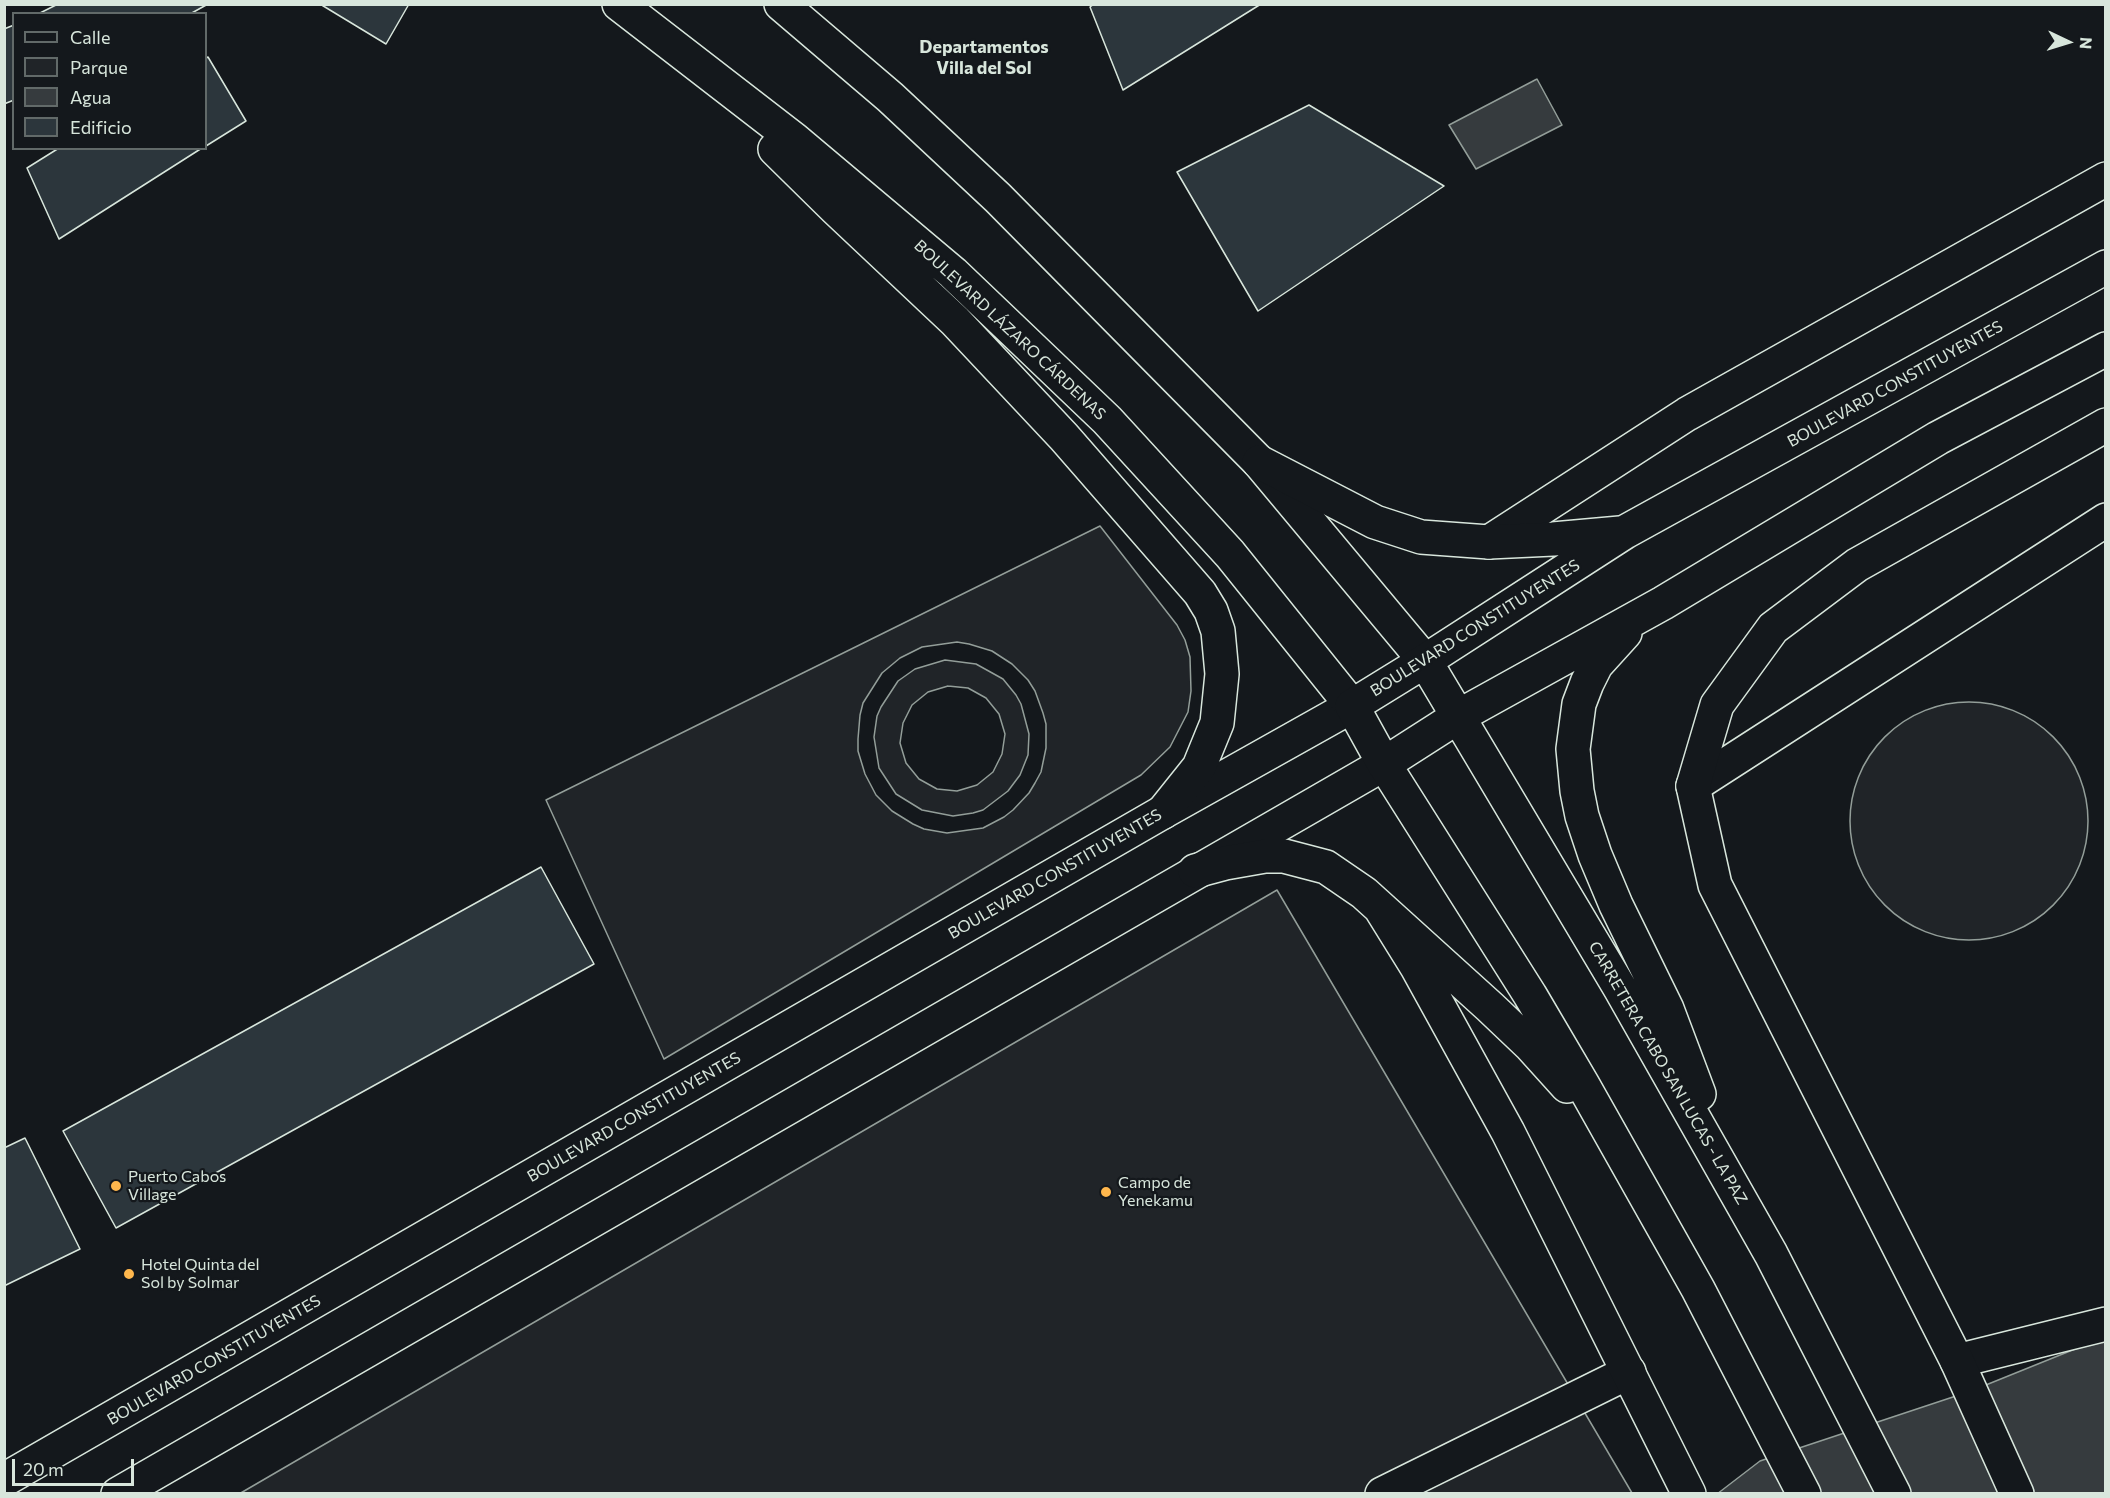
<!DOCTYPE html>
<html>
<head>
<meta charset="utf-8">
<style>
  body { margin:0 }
  #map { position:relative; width:2110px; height:1498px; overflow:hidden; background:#14181c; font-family:Commissioner,sans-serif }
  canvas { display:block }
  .frame { position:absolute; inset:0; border:6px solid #d8e6dc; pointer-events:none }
  .legend { position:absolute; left:12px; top:12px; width:195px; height:138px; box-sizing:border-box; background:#14181c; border:2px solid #626a69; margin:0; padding:8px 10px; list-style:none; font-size:18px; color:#d8e6dc }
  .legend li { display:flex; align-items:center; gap:12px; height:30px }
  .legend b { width:30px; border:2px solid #626a69 }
  .north { position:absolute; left:2038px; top:12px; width:60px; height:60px; -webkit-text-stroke:4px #14181c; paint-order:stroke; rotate:94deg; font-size:16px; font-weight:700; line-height:24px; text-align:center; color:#d8e6dc }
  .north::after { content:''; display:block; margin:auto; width:21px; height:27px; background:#d8e6dc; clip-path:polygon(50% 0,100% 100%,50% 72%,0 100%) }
  .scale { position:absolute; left:12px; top:1459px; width:122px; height:27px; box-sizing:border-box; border:3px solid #d8e6dc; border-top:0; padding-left:8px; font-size:18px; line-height:21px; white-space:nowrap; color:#d8e6dc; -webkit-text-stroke:4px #14181c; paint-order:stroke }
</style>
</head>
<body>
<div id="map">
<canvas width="2110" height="1498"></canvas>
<div class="frame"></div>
<ul class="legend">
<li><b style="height:8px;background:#14181c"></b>Calle</li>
<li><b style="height:16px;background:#202428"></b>Parque</li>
<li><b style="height:16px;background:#363b3e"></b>Agua</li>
<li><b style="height:16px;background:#2c363c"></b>Edificio</li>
</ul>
<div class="north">N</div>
<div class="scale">20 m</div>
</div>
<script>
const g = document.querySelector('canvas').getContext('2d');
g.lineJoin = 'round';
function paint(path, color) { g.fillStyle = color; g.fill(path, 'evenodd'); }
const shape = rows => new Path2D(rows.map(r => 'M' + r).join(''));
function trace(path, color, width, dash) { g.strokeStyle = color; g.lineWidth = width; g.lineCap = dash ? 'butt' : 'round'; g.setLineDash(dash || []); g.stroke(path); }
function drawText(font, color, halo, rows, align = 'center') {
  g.font = font + ' Commissioner,sans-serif'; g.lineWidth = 4.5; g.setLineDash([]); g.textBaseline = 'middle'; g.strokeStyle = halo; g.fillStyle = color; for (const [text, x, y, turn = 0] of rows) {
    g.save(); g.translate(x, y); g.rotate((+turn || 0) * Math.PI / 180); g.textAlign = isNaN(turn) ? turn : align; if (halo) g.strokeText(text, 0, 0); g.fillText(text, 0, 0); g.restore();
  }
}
const green = shape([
  [1100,526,1177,625,1185,640,1190,657,1191,691,1188,712,1170,747,1141,775,664,1059,546,800,1100,526],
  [957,642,969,644,992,651,1012,664,1028,680,1035,691,1043,713,1046,724,1046,748,1041,772,1035,783,1029,793,1013,810,1004,817,983,828,947,833,924,829,913,824,892,811,876,795,865,774,858,751,858,739,860,715,863,703,882,673,900,658,922,647,957,642],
  [945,660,976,664,1003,679,1016,695,1021,704,1029,734,1028,755,1020,775,1008,791,983,810,973,813,953,816,922,810,896,794,879,768,874,737,877,716,881,707,898,681,915,669,945,660],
  [948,686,968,688,986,698,999,714,1005,734,1002,754,993,772,977,785,957,791,937,789,919,779,906,763,900,743,903,723,912,705,928,692,948,686],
  '1850 821a119 119 0 1 1 238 0a119 119 0 1 1-238 0Z',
  [1277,890,1632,1493,239,1494,1277,890]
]);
const water = shape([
  [1537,79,1562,125,1476,169,1449,125,1537,79],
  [2105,1340,2105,1493,1717,1494,1760,1461,1971,1391,2075,1349,2105,1340]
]);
const building = shape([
  [58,4,208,4,190,14,38,14,58,4],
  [320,4,409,4,386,44,320,4],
  [1094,4,1261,4,1123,90,1090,7,1094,4],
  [14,25,14,100,4,104,4,29,14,25],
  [208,57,246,121,206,146,206,58,208,57],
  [1309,105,1444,186,1258,311,1177,172,1309,105],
  [59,148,202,148,59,239,27,168,59,148],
  [541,867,594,964,116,1228,63,1131,541,867],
  [25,1138,80,1249,4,1286,4,1148,25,1138]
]);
const minor = shape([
  [1489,542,1687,414,2106,179],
  [1693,786,2106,520],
  [1957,1361,2106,1324],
  [4,1480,1163,812,1352,706],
  [118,1494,1384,764],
  [1382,1494,1629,1372]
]);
const major = shape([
  [619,4,795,140,953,273,1107,420,1230,554,1352,706],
  [781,4,890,97,998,198,1259,462,1425,661],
  [775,149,836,209,955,321,1064,437,1200,593,1211,611,1218,631,1222,674,1217,723,1199,767,1163,812]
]);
const highway = shape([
  [1259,462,1375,522,1421,537,1489,542,1553,539,1620,533],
  [1625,633,1596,665,1587,683,1579,704,1573,749,1577,791,1582,816,1595,855,1616,905,1667,1009,1699,1094],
  [1425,661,1620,988,1771,1254,1894,1494],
  [1384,764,1459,716,1663,603,1938,438,2106,349],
  [1195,871,1225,863,1265,856,1284,856,1326,867,1364,893,1490,1007,1530,1045,1567,1086],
  [1381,909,1417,967,1508,1132,1689,1494],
  [1804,1494,1698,1289,1583,1085,1530,995,1384,764,1352,706,1425,661,1625,532,2106,267],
  [2017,1494,1957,1361,1715,885,1693,786,1717,705,1773,628,1857,565,2106,425]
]);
const markers = [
  [116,1186,6,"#ffb74d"],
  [1106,1192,6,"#ffb74d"],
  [129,1274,6,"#ffb74d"]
];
const streetNames = [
  ["BOULEVARD LÁZARO CÁRDENAS",1010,330,43],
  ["BOULEVARD CONSTITUYENTES",1895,384,-29],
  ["BOULEVARD CONSTITUYENTES",1475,628,-32],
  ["BOULEVARD CONSTITUYENTES",1055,874,-30],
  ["CARRETERA CABO SAN LUCAS - LA PAZ",1668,1073,60],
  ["BOULEVARD CONSTITUYENTES",634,1117,-30],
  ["BOULEVARD CONSTITUYENTES",214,1360,-30]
];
const poiNames = [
  ["Puerto Cabos",128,1177],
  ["Village",128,1195],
  ["Campo de",1118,1183],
  ["Yenekamu",1118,1201],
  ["Hotel Quinta del",141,1265],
  ["Sol by Solmar",141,1283]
];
const neighbourhoodNames = [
  ["Departamentos",984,47],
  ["Villa del Sol",984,68]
];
paint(green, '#202428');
trace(green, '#939e99', 1.5);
paint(water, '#363b3e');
trace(water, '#939e99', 1.5);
paint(building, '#2c363c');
trace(building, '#d8e6dc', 1.5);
trace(minor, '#d8e6dc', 36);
trace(major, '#d8e6dc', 36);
trace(highway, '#d8e6dc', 36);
trace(minor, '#14181c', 33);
trace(major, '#14181c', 33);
trace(highway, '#14181c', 33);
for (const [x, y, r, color] of markers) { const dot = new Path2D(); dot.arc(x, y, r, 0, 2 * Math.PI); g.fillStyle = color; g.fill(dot); trace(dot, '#14181c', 2); }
drawText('16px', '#d8e6dc', '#14181c', streetNames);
drawText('16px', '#d8e6dc', '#14181c', poiNames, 'left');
drawText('bold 18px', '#d8e6dc', '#14181c', neighbourhoodNames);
</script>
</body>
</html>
